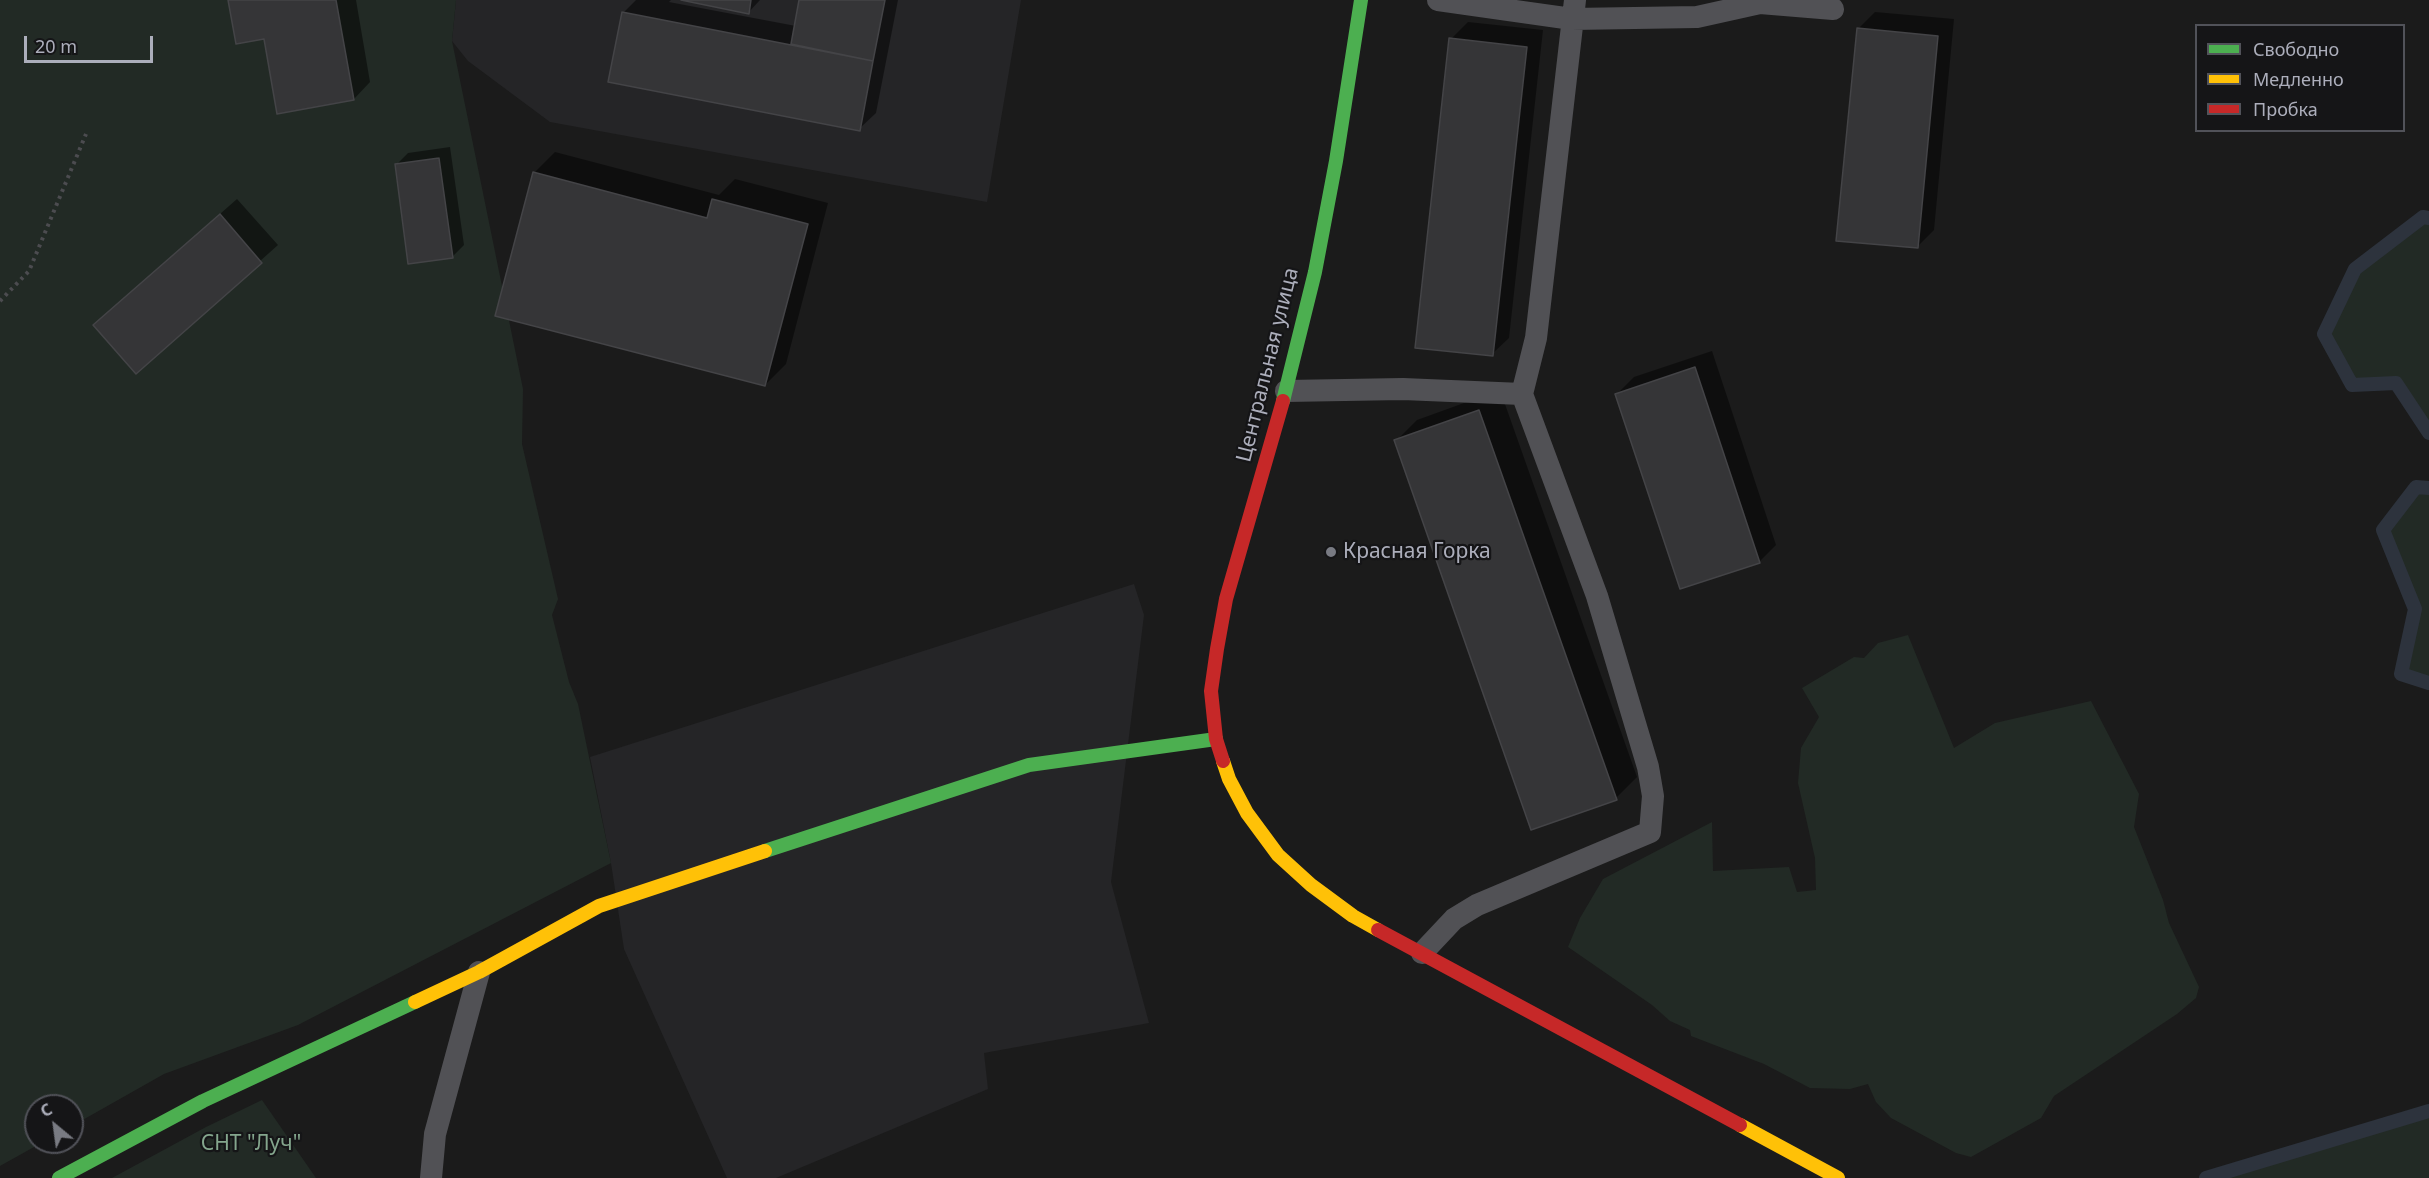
<!DOCTYPE html>
<html>
<head>
<meta charset="utf-8">
<style>
  body { margin:0 }
  #map { position:relative; width:2429px; height:1178px; overflow:hidden; background:#1b1b1b; font-family:"Noto Sans",sans-serif }
  canvas { display:block }
  .legend { position:absolute; left:2195px; top:24px; width:210px; height:108px; box-sizing:border-box; background:#151517; border:2px solid #515259; margin:0; padding:8px 10px; list-style:none; font-size:18px; color:#acaebb }
  .legend li { display:flex; align-items:center; gap:12px; height:30px }
  .legend b { width:30px; border:2px solid #515259 }
  .north { position:absolute; left:24px; top:1094px; width:60px; height:60px; box-sizing:border-box; background:#151517; border:2px solid #515259; border-radius:50%; rotate:331deg; font-size:16px; font-weight:700; line-height:24px; text-align:center; color:#acaebb }
  .north::after { content:''; display:block; margin:auto; width:21px; height:27px; background:#797b83; clip-path:polygon(50% 0,100% 100%,50% 72%,0 100%) }
  .scale { position:absolute; left:24px; top:36px; width:129px; height:27px; box-sizing:border-box; border:3px solid #acaebb; border-top:0; padding-left:8px; font-size:18px; line-height:21px; white-space:nowrap; color:#acaebb; -webkit-text-stroke:4px #151517; paint-order:stroke }
</style>
</head>
<body>
<div id="map">
<canvas width="2429" height="1178"></canvas>
<ul class="legend">
<li><b style="height:8px;background:#4caf50"></b>Свободно</li>
<li><b style="height:8px;background:#ffc107"></b>Медленно</li>
<li><b style="height:8px;background:#c62828"></b>Пробка</li>
</ul>
<div class="north">С</div>
<div class="scale">20 m</div>
</div>
<script>
const g = document.querySelector('canvas').getContext('2d');
g.lineJoin = 'round';
function paint(path, color) { g.fillStyle = color; g.fill(path, 'evenodd'); }
const shape = rows => new Path2D(rows.map(r => 'M' + r).join(''));
function trace(path, color, width, dash) { g.strokeStyle = color; g.lineWidth = width; g.lineCap = dash ? 'butt' : 'round'; g.setLineDash(dash || []); g.stroke(path); }
function drawText(font, color, halo, rows, align = 'center') {
  g.font = font + ' "Noto Sans",sans-serif'; g.lineWidth = 4.5; g.setLineDash([]); g.textBaseline = 'middle'; g.strokeStyle = halo; g.fillStyle = color; for (const [text, x, y, turn = 0] of rows) {
    g.save(); g.translate(x, y); g.rotate((+turn || 0) * Math.PI / 180); g.textAlign = isNaN(turn) ? turn : align; if (halo) g.strokeText(text, 0, 0); g.fillText(text, 0, 0); g.restore();
  }
}
const built = shape([
  [456,0,1021,0,987,202,550,122,468,61,452,41],
  [1134,584,1144,615,1111,882,1149,1023,984,1053,988,1089,776,1178,727,1178,624,949,611,863,590,757]
]);
const green = shape([
  [0,0,456,0,452,41,523,389,522,444,558,599,552,615,569,682,578,704,611,863,298,1025,164,1074,72,1126,72,1106,36,1106,36,1142,43,1142,0,1166],
  [2423,217,2429,218,2429,433,2396,383,2352,385,2324,334,2355,269],
  [2416,487,2429,488,2429,683,2401,674,2415,609,2383,530],
  [1908,635,1954,748,1995,723,2091,701,2139,794,2134,827,2163,900,2169,923,2199,987,2196,998,2177,1014,2054,1096,2041,1118,1971,1157,1956,1153,1891,1118,1876,1102,1868,1084,1850,1089,1810,1088,1764,1064,1691,1036,1690,1030,1670,1021,1652,1005,1568,947,1580,918,1603,879,1712,822,1713,871,1789,867,1797,892,1816,890,1815,858,1798,783,1801,748,1819,717,1802,688,1854,657,1864,658,1878,643],
  [262,1100,316,1178,112,1178,206,1127],
  [2429,1111,2429,1178,2206,1178]
]);
const shadow = shape([
  [229,0,356,0,370,82,354,99,265,38],
  [636,0,671,0,669,2,796,26,801,0,898,0,876,113,859,129,623,13],
  [685,0,760,0,748,13],
  [1875,12,1954,19,1934,230,1917,247,1858,29],
  [1468,22,1543,30,1509,338,1492,354,1451,39],
  [450,147,464,245,452,257,397,164,408,153],
  [555,152,719,195,735,179,828,203,786,364,765,385,534,173],
  [237,199,278,245,136,372,112,309],
  [1712,351,1776,545,1759,562,1617,394,1634,377],
  [1500,390,1637,777,1616,798,1396,441,1417,420]
]);
const stream = shape([
  [2429,218,2423,217,2355,269,2324,334,2352,385,2396,383,2429,433],
  [2429,488,2416,487,2383,530,2415,609,2401,674,2429,683],
  [2206,1178,2429,1111]
]);
const building = shape([
  [228,0,336,0,354,100,277,114,264,39,236,44,228,0],
  [681,0,751,0,749,14,681,0],
  [799,0,885,0,873,61,791,44,799,0],
  [622,12,873,61,860,131,608,82,622,12],
  [1857,28,1938,36,1918,248,1836,241,1857,28],
  [1449,38,1527,47,1493,356,1415,348,1449,38],
  [439,158,453,258,408,264,395,164,439,158],
  [533,172,707,218,712,199,808,224,765,386,495,316,533,172],
  [220,214,262,263,136,374,93,325,220,214],
  [1695,367,1760,563,1680,589,1615,394,1695,367],
  [1479,410,1617,800,1531,830,1394,440,1479,410]
]);
const path = shape([
  [0,301,29,271,86,134]
]);
const lane = shape([
  [1438,0,1572,19,1697,17,1760,3,1833,9],
  [1286,391,1403,389,1522,394],
  [1422,953,1454,919,1477,905,1650,832,1653,796,1648,767,1597,596,1522,394,1536,338,1575,0],
  [431,1178,435,1134,479,972]
]);
const fast = shape([
  [1283,401,1315,272,1336,161,1361,0],
  [765,851,1029,765,1216,739],
  [59,1178,203,1101,415,1002]
]);
const slow = shape([
  [1223,761,1229,779,1247,813,1278,855,1311,885,1353,916,1378,930],
  [415,1002,479,972,599,906,765,851],
  [1740,1125,1838,1178]
]);
const jam = shape([
  [1223,761,1216,739,1211,691,1217,649,1226,599,1283,401],
  [1378,930,1740,1125]
]);
const markers = [
  [1331,552,6,"#797b83"]
];
const streetNames = [
  ["Центральная улица",1268,365,-76]
];
const poiNames = [
  ["Красная Горка",1343,552]
];
const parkNames = [
  ["СНТ \"Луч\"",251,1144]
];
paint(built, '#252527');
paint(green, '#222a25');
paint(shadow, '#0007');
trace(stream, '#2d333d', 14);
paint(building, '#353537');
trace(building, '#444447', 1.5);
trace(path, '#4c4c50', 4, [3, 4.5]);
trace(lane, '#515155', 22);
trace(fast, '#4caf50', 14);
trace(slow, '#ffc107', 14);
trace(jam, '#c62828', 14);
for (const [x, y, r, color] of markers) { const dot = new Path2D(); dot.arc(x, y, r, 0, 2 * Math.PI); g.fillStyle = color; g.fill(dot); trace(dot, '#151517', 2); }
drawText('21px', '#acaebb', '#151517', streetNames);
drawText('21px', '#acaebb', '#151517', poiNames, 'left');
drawText('21px', '#84a68d', '#151517', parkNames);
</script>
</body>
</html>
